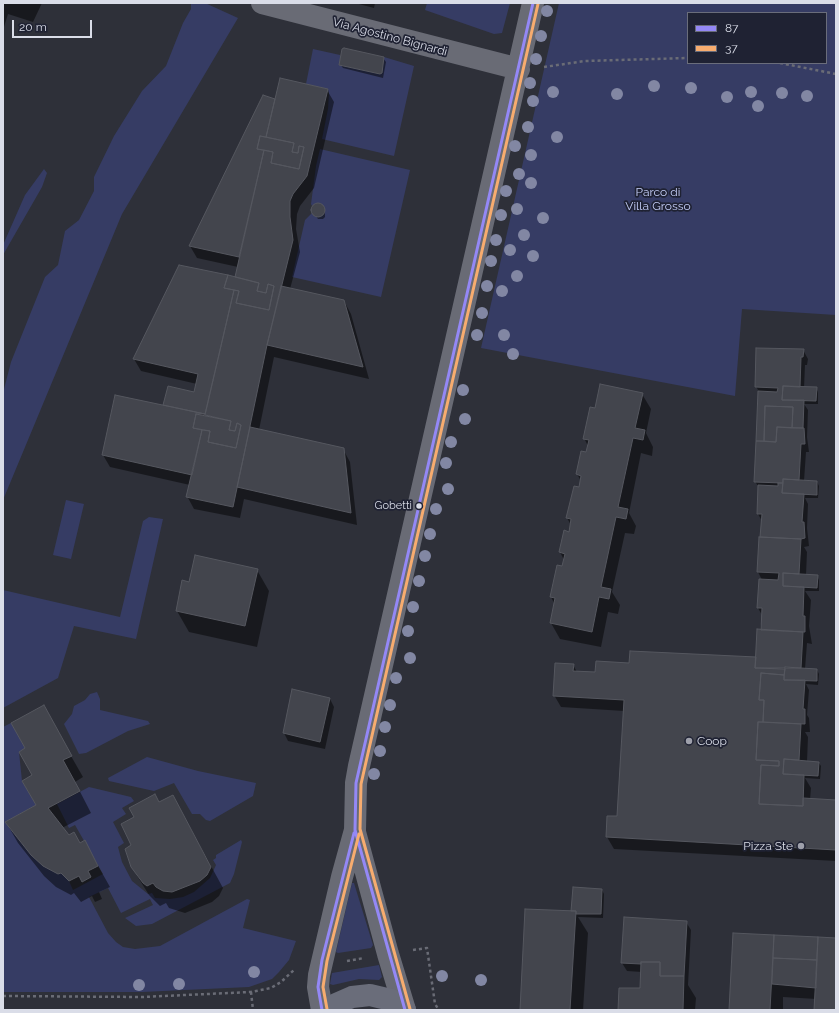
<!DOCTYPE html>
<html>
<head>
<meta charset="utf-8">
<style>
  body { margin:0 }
  #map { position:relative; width:839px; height:1013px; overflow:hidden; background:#2e3039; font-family:Raleway,sans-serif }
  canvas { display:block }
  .frame { position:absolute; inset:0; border:4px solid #dadde8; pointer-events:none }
  .legend { position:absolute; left:687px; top:12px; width:140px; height:52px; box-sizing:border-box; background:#1f2233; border:1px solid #6a6d7b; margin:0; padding:5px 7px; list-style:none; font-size:12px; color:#dadde8 }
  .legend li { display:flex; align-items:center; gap:8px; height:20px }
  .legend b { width:20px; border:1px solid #6a6d7b }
  .scale { position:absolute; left:12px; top:20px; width:80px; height:18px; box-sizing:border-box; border:2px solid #dadde8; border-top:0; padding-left:5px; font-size:12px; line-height:14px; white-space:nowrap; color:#dadde8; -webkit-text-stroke:3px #1f2233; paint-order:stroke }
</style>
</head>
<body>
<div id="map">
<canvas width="839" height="1013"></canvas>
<div class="frame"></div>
<ul class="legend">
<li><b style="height:5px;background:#9488f6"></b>87</li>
<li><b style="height:5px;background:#f7ac6f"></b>37</li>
</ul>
<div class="scale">20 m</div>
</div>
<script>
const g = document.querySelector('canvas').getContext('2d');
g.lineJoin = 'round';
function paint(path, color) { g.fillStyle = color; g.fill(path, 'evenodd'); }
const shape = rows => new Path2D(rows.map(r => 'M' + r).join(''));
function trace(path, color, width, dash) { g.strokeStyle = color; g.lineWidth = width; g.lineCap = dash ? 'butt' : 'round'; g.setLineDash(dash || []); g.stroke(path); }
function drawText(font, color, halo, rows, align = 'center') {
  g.font = font + ' Raleway,sans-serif'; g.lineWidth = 3.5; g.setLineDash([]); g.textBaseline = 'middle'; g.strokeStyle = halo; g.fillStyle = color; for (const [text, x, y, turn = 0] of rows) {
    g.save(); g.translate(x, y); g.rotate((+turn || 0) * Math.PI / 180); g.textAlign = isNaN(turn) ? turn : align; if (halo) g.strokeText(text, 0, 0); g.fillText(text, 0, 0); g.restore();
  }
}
const green = shape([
  [191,3,205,3,238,18,122,214,3,500,3,393,11,362,45,277,58,265,65,231,79,220,94,191,94,177,114,136,142,91,166,66,183,23,191,9],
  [427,3,510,3,502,33,494,34,425,10],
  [559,3,836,3,836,315,742,309,735,396,481,348],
  [688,13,826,13,826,63,688,63],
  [313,49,340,55,340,65,380,74,382,72,384,57,414,66,394,156,322,139,328,109,329,93,328,89,306,84],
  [320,149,410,170,381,297,292,277,305,220,312,213,315,216,319,216,324,212,324,208,322,205,317,203,312,206,311,204,316,166],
  [44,169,47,173,42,187,3,255,3,245,25,195],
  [66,500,84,504,71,559,53,555],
  [149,517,163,519,136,639,74,626,58,678,3,708,3,590,120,617,143,521],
  [97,692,100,699,100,710,148,721,150,724,128,731,86,753,79,754,64,724,72,714,74,706,85,700,90,694],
  [11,723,25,748,19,752,22,781,36,805,5,822,31,855,54,872,56,871,58,874,61,873,69,881,73,890,103,874,75,825,69,828,57,804,89,787,131,797,134,801,122,808,126,814,113,822,124,843,118,847,122,862,132,881,148,894,152,893,155,898,170,899,183,897,194,892,210,878,216,865,213,860,216,858,216,855,241,840,242,842,234,874,230,883,152,924,136,926,125,918,153,905,150,899,121,913,108,888,89,897,108,933,116,942,123,947,135,949,160,946,247,899,250,900,243,928,296,941,289,960,279,972,272,979,249,987,142,992,3,992,3,727],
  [147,757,198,771,256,783,253,796,210,821,206,820,200,814,192,814,174,783,154,791,109,781,108,778],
  [352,883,354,883,373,945,371,948,338,953,336,952],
  [379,965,382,977,379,980,359,979,333,985,330,984,332,973]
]);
const shadow = shape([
  [3,3,42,3,33,22,8,14,3,30],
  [355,3,375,3,374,8],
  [383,58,386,62,383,78,343,68,340,64],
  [327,90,334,102,314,188,300,206,297,214,296,229,300,252,290,289,344,301,351,314,369,379,274,357,259,430,343,449,350,462,357,525,244,499,240,518,194,509,187,496,190,485,110,467,103,455,115,396,164,406,169,387,195,393,197,384,141,371,134,359,236,278,238,267,197,258,190,246,264,96,276,100],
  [316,205,323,207,325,211,325,217,323,219,318,219,313,212,312,209],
  [803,350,808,359,807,365,805,365,804,388,816,388,818,392,818,404,804,404,808,410,807,437,809,452,806,452,804,481,817,482,819,486,818,498,805,498,808,504,807,528,809,546,804,547,807,552,806,575,817,576,819,580,819,591,805,591,811,600,809,626,812,644,807,643,805,669,817,670,819,674,818,685,806,684,809,690,807,715,809,718,810,732,805,732,808,737,807,762,819,763,821,766,820,779,805,778,811,788,810,800,836,801,836,861,614,849,607,837,618,817,624,711,561,707,554,695,573,665,577,672,596,673,630,664,757,658,762,615,758,608,762,580,758,572,760,538,762,538,762,521,758,514,759,488,755,481,759,392,756,386],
  [642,394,651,409,646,433,653,447,652,456,641,453,629,513,636,526,634,534,625,533,612,592,620,605,618,614,608,612,601,647,560,639,551,623,555,605,551,597,563,567,564,560,560,552,570,533,571,525,567,518,581,481,577,474,588,446,584,438,596,409],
  [257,570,269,591,257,647,189,632,177,611,183,581,190,583],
  [330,699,334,707,325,749,288,741,284,733],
  [55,728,83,777,75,782,91,813,62,828,69,836,80,845,84,841,110,887,99,892,102,899,95,902,92,896,81,902,74,893,71,895,56,887,44,876,18,843,6,822,37,805,33,775],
  [173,796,223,888,219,896,212,902,185,913,169,908,166,903,160,906,149,895,136,874,133,846,159,804],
  [602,890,604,894,603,918,578,917,588,933,583,1010,521,1010,572,912],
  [686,922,691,930,688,985,696,998,695,1010,619,1010,641,989,642,972,627,971,622,963],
  [734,934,836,939,836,1010,815,1010,816,999,783,997,783,1010,730,1010]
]);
const building = shape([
  [344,48,384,57,382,73,380,74,339,65,342,49,344,48],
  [280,78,328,89,307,176,293,194,290,201,290,217,293,240,267,345,233,507,186,497,202,430,210,431,208,442,236,448,241,425,237,423,235,431,229,430,231,421,205,415,234,290,239,291,236,303,269,310,274,286,268,284,266,293,257,291,259,283,235,277,264,150,273,152,271,163,299,169,304,147,299,146,298,153,292,152,294,143,266,137,280,78],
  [263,95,275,99,266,137,260,136,257,149,264,150,239,257,189,246,263,95],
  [260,136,294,143,292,152,298,153,299,146,304,147,299,169,271,163,273,152,257,149,260,136],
  '311 210a7 7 0 1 1 14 0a7 7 0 1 1-14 0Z',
  [179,265,228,275,224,288,234,290,205,414,163,405,168,386,194,392,198,374,133,359,179,265],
  [228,275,259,283,257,291,266,293,268,284,274,286,269,310,236,303,239,291,224,288,228,275],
  [281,286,344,300,363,367,267,345,281,286],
  [756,348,804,349,803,357,801,357,800,387,783,386,782,400,804,400,803,428,792,428,793,407,765,406,764,441,756,441,758,391,777,392,778,388,755,387,756,348],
  [600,384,643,393,635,428,645,430,643,440,633,438,618,507,628,509,626,519,616,517,601,587,611,589,609,599,599,597,592,632,550,623,555,598,550,597,557,565,562,566,565,554,559,552,564,530,569,532,571,519,566,518,574,486,579,487,581,476,576,474,581,451,586,452,589,440,583,439,590,407,595,408,600,384],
  [783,386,817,387,816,401,782,400,783,386],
  [115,395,205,414,196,414,193,428,202,430,192,475,102,455,115,395],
  [765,406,793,407,792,428,777,427,776,442,764,441,765,406],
  [196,414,231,421,229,430,235,431,237,423,241,425,236,448,208,442,210,431,193,428,196,414],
  [250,427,344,448,351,513,237,487,250,427],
  [777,427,804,428,805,444,801,444,799,480,783,479,783,483,754,482,756,441,776,442,777,427],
  [783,479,817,481,817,495,782,493,783,479],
  [778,483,783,483,782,493,804,494,802,522,804,522,805,538,801,539,760,537,762,514,757,514,758,485,778,486,778,483],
  [759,537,801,539,799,574,783,573,783,586,804,587,803,616,805,616,805,632,761,630,762,608,757,608,759,579,778,580,779,573,757,572,759,537],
  [195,555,258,569,245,626,176,611,182,580,189,582,195,555],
  [783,573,818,575,817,588,783,586,783,573],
  [757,629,803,632,801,668,755,668,757,629],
  [630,651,756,657,755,668,785,669,784,675,761,673,759,700,764,700,763,722,758,722,756,760,779,761,779,766,761,765,759,804,803,806,803,798,836,800,836,850,606,837,607,816,617,816,624,700,553,696,555,663,574,664,573,671,595,672,596,661,629,663,630,651],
  [785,667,817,669,817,681,784,680,785,667],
  [761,673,784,675,784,680,805,680,803,709,805,709,805,724,763,722,764,700,759,700,761,673],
  [292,689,330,698,320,742,283,733,292,689],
  [44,705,72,756,63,760,80,791,48,808,69,835,74,832,80,843,85,840,98,866,88,871,91,877,82,882,79,876,69,881,61,873,58,874,43,866,31,855,5,822,36,805,22,781,32,775,19,752,25,748,11,723,44,705],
  [758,722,801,724,799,760,784,759,783,774,804,775,803,806,759,804,761,765,779,766,779,761,756,760,758,722],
  [784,759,819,762,818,776,783,774,784,759],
  [155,794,159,802,173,795,211,867,207,875,200,881,172,892,163,891,156,887,153,883,147,886,143,883,131,867,125,849,131,845,121,824,134,817,129,808,155,794],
  [573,887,602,889,601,914,576,914,576,911,571,911,573,887],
  [525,909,576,911,570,1010,520,1010,525,909],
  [624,917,687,921,684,976,660,976,660,962,641,962,641,964,621,963,624,917],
  [733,933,774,935,770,1010,729,1010,733,933],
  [774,935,818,937,817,960,773,958,774,935],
  [818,937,836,938,836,1010,814,1010,818,937],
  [773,958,817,960,816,988,772,984,773,958],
  [641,962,660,962,660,976,684,976,683,1010,618,1010,619,988,640,988,641,962]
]);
const path = shape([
  [780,63,836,74],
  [544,67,585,61,688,58],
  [413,950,427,948,435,1004,439,1010],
  [347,961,364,958],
  [251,992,253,1010],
  [3,996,142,997,251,992,271,988,281,982,295,969]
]);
const street = shape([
  [262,3,519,69],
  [355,832,388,954,405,1010],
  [322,1010,318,987,319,975,342,877,355,830,356,783,359,766,533,3]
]);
const secondary = shape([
  [329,1010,336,1004,352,997,370,995,391,1000,405,1010]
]);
const bus1 = shape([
  [322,1010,318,987,322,960,354,833],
  [405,1010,355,830,356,783,533,3]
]);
const bus2 = shape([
  [327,1009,323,987,327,961,359,834],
  [410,1009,360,829,361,784,538,4]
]);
const trees = [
  [547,11],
  [541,36],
  [536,59],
  [530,83],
  [654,86],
  [691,88],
  [553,92],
  [751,92],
  [782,93],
  [617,94],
  [807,96],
  [727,97],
  [533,101],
  [758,106],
  [528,127],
  [557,137],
  [515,146],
  [531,155],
  [519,174],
  [531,183],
  [506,191],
  [517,209],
  [501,215],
  [543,218],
  [524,235],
  [496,240],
  [510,250],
  [533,256],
  [491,261],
  [517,276],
  [487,286],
  [502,291],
  [482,313],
  [477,335],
  [504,335],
  [513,354],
  [463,390],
  [465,419],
  [451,442],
  [446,463],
  [448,489],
  [436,509],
  [430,534],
  [425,556],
  [419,581],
  [413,607],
  [408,631],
  [410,658],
  [396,678],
  [390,705],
  [385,727],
  [380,751],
  [374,774],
  [254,972],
  [442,976],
  [481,980],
  [179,984],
  [139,985]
];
const markers = [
  [419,506,3.5,"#dadde8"],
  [689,741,4,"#9ea0ab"],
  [801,846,4,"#9ea0ab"]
];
const busNames = [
  ["Gobetti",412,506]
];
const streetNames = [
  ["Via Agostino Bignardi",390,37,15]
];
const parkNames = [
  ["Parco di",658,192],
  ["Villa Grosso",658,206]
];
const poiNames = [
  ["Coop",697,741],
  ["Pizza Ste",793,846,"right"]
];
paint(green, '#363c64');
paint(shadow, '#0007');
paint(building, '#43454d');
trace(building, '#55575f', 1);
trace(path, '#6a6c76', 2.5, [3, 3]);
trace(street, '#696b75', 22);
trace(secondary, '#6a6d7a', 22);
trace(bus1, '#9488f6', 3);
trace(bus2, '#f7ac6f', 3);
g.fillStyle = '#8287a3';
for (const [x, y] of trees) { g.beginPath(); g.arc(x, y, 6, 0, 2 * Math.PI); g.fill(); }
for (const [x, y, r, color] of markers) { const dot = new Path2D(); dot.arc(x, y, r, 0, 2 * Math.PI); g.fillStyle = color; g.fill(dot); trace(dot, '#1f2233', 1.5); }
drawText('11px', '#dadde8', '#1f2233', busNames, 'right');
drawText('12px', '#dadde8', '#1f2233', streetNames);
drawText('12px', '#c6cffa', '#1f2233', parkNames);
drawText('12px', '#dadde8', '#1f2233', poiNames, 'left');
</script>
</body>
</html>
